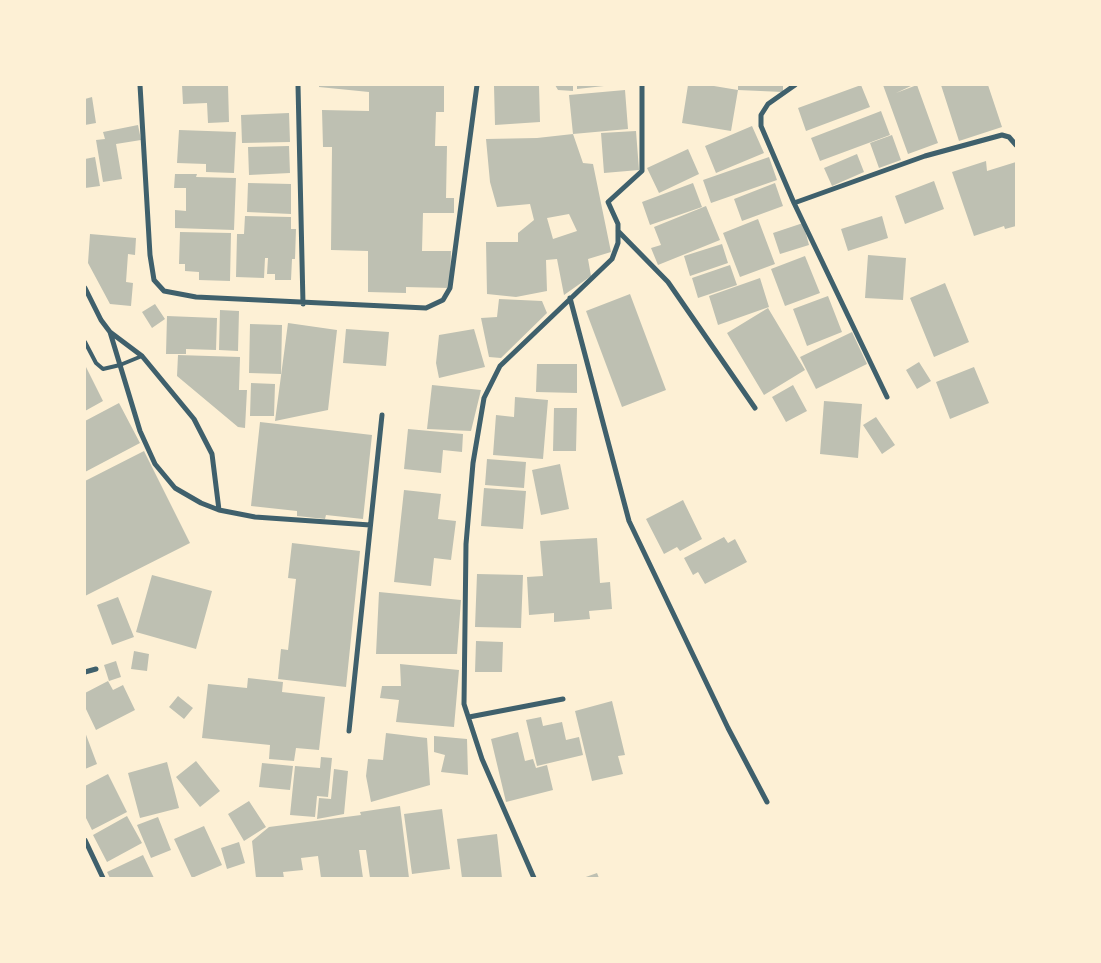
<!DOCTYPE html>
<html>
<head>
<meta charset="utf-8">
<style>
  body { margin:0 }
  #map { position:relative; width:1101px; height:963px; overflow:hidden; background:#fdf0d5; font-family:"Roboto Serif",serif }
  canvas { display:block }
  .frame { position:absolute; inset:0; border:86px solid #fdf0d5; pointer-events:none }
</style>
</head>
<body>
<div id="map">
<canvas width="1101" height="963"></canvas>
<div class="frame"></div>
</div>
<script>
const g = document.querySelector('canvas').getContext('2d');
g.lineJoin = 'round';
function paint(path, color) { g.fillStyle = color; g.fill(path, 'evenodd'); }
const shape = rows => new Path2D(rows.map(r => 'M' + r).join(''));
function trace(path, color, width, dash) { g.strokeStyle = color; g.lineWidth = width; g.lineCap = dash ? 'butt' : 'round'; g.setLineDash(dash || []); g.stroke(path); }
const building = shape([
  [182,85,228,85,229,122,208,123,207,103,183,104],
  [319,85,444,85,444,112,436,112,435,146,447,146,446,198,454,198,454,213,423,213,422,251,451,251,450,288,406,287,406,293,368,292,368,251,331,250,332,147,323,147,322,110,369,111,369,92,319,87],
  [539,85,540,122,495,125,494,86],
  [555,85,573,85,573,91,558,90],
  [577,85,604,85,604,86,577,89],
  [688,85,708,85,738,90,731,131,682,123],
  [738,85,783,85,783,92,738,90],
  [861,85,870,107,806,131,798,108],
  [883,85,913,85,896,93,917,85,938,143,908,154],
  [941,85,988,85,1002,127,959,141],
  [625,90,628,129,573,134,569,95],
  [92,97,96,123,85,125,85,99],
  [881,111,890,135,820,161,811,138],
  [289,113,290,142,242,143,241,115],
  [138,125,141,140,116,144,122,179,103,182,96,140,105,139,103,132],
  [752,126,764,153,716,173,705,146],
  [179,130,236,132,234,173,206,172,206,164,177,163],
  [636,131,639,170,604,173,601,133],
  [573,134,583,163,593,164,611,252,588,259,591,276,564,295,557,259,546,260,547,291,516,297,487,294,486,242,518,242,518,233,534,220,530,204,497,207,490,182,486,139,537,138],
  [569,214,577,231,553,239,547,218],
  [892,135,901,160,879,168,870,143],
  [289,146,290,173,249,175,248,147],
  [688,149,699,174,659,193,647,168],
  [857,154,864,172,832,186,824,168],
  [95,157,100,186,85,188,85,159],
  [769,157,777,180,711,203,703,180],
  [986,161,987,171,1016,162,1016,226,1005,229,1004,226,974,236,952,172],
  [175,174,197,174,196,177,236,178,234,230,175,228,175,210,186,211,186,188,174,188],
  [934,181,944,209,905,224,895,196],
  [248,183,291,184,291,214,247,212],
  [693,183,702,207,650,225,642,202],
  [775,183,783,206,742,221,734,199],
  [706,206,720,240,658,265,651,248,661,245,654,227],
  [245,216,291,217,291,229,296,229,295,259,292,259,291,280,275,280,275,274,267,274,268,258,265,258,264,278,236,277,237,234,244,234],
  [882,216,888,238,848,251,841,229],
  [758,219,775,264,740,277,723,233],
  [803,223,809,245,780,254,773,233],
  [180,232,231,233,230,281,199,280,199,272,185,271,185,264,179,264],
  [90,234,136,238,135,255,128,254,126,282,133,283,131,306,110,304,88,263],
  [722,244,728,263,690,276,684,256],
  [868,255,906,258,903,300,865,298],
  [805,256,820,293,785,306,771,269],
  [730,265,737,285,698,298,692,278],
  [760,278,769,307,718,325,709,296],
  [945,283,969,342,934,357,910,298],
  [630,294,666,390,622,407,586,311],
  [828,296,842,332,807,346,793,309],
  [499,299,542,301,547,313,501,358,489,357,481,318,497,317],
  [155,304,165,319,152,328,142,312],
  [768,308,805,370,764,395,727,333],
  [220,310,239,311,238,351,219,350],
  [167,316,217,318,216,350,186,349,186,354,166,354],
  [288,323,337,330,328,410,275,421],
  [250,324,282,325,281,374,249,373],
  [346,329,389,332,386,366,343,363],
  [474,329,485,367,439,378,436,363,439,335],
  [852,332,867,364,816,389,800,357],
  [178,355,240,357,239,390,247,390,245,428,238,427,177,376],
  [919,362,931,381,917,389,906,370],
  [537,364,577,364,577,393,536,392],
  [85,365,103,401,85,411],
  [974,367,989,403,950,419,936,382],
  [251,383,275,384,274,416,250,416],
  [432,385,481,390,471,431,427,429],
  [793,385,807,411,786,422,772,397],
  [515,397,548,400,543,459,493,455,496,415,514,417],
  [824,401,862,404,858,458,820,454],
  [119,403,140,443,85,472,85,421],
  [554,408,577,408,576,451,553,451],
  [876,417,895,445,882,454,863,425],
  [260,422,372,435,363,519,326,515,325,519,297,516,297,511,251,506],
  [408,429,463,434,462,452,443,450,441,473,404,469],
  [144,451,190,543,85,596,85,481],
  [487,459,526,462,524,488,485,485],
  [560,464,569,509,541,515,532,470],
  [484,488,526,491,523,529,481,526],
  [404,490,441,494,438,519,456,521,451,560,434,558,431,586,394,582],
  [683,500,702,539,680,551,677,547,664,554,646,519],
  [724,537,728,543,735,539,747,562,705,584,698,572,693,575,684,558],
  [597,538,600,583,610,582,612,609,589,611,590,619,554,622,554,613,529,615,527,577,543,576,540,541],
  [292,543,360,551,346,687,278,679,281,649,288,650,296,579,288,578],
  [477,574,523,575,521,628,475,627],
  [152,575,212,591,196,649,136,632],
  [379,592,461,600,457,654,376,654],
  [118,597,134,637,112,645,97,605],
  [476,641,503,642,502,672,475,672],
  [134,651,149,654,147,671,131,669],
  [116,661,121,677,109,681,104,665],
  [400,664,459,670,454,727,396,722,399,700,380,698,382,686,401,686],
  [248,678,283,682,282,692,325,697,319,750,296,748,294,761,269,759,270,745,202,738,208,684,247,688],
  [108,681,113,690,123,685,135,710,96,730,85,707,85,693],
  [178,696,193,708,184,719,169,707],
  [612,701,625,755,618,756,623,774,592,781,575,711],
  [541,717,543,726,562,722,566,740,579,737,583,755,537,766,526,720],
  [85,732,97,764,85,769],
  [518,732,525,761,533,759,536,768,547,765,553,790,506,802,491,739],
  [386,733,427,738,430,785,371,802,366,776,368,759,383,760],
  [434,736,467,739,468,775,441,772,445,755,434,752],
  [321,757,332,758,328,797,317,796,315,817,290,815,295,766,320,768],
  [196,761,220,791,200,807,176,777],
  [167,762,179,808,140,818,128,773],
  [262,763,293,766,290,790,259,787],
  [334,769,348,771,344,814,317,819,319,798,331,799],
  [108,774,127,812,92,830,85,816,85,786],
  [249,801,266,827,244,841,228,814],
  [400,806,409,878,370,878,366,850,359,850,363,878,321,878,318,856,301,858,303,870,283,872,284,878,256,878,252,841,269,827,361,815,360,812],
  [442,809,450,869,412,874,404,814],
  [127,816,142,843,107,862,93,835],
  [158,817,171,850,151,858,137,825],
  [204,826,222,865,192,878,174,839],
  [497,834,502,878,462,878,457,839],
  [239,842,245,863,227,869,221,848],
  [143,855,154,878,110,878,107,872],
  [597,873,599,878,583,878]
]);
const service = shape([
  [85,342,96,363,103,369,120,365,142,356]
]);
const minor = shape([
  [140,85,150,255,154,280,164,291,196,297,426,308,443,300,450,288,477,85],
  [298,85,303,304],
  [795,85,768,104,761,115,761,126,794,203,887,397],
  [794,203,925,156,1002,135,1009,137,1016,145],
  [618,231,668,282,755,408],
  [85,288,101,320,110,332,142,356,194,419,212,454,219,510],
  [570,298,629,521,728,728,767,802],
  [110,332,140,431,155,464,175,488,201,503,219,510,255,517,370,525],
  [85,672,96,669],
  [469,717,563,699],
  [349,731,382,415],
  [85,840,103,878],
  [534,878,482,759,464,704,466,544,473,463,484,398,500,366,612,259,618,243,618,224,608,202,642,171,642,85]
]);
paint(building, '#bec0b2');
trace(service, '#3f606c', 4);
trace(minor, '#3f606c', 5);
</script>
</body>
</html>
